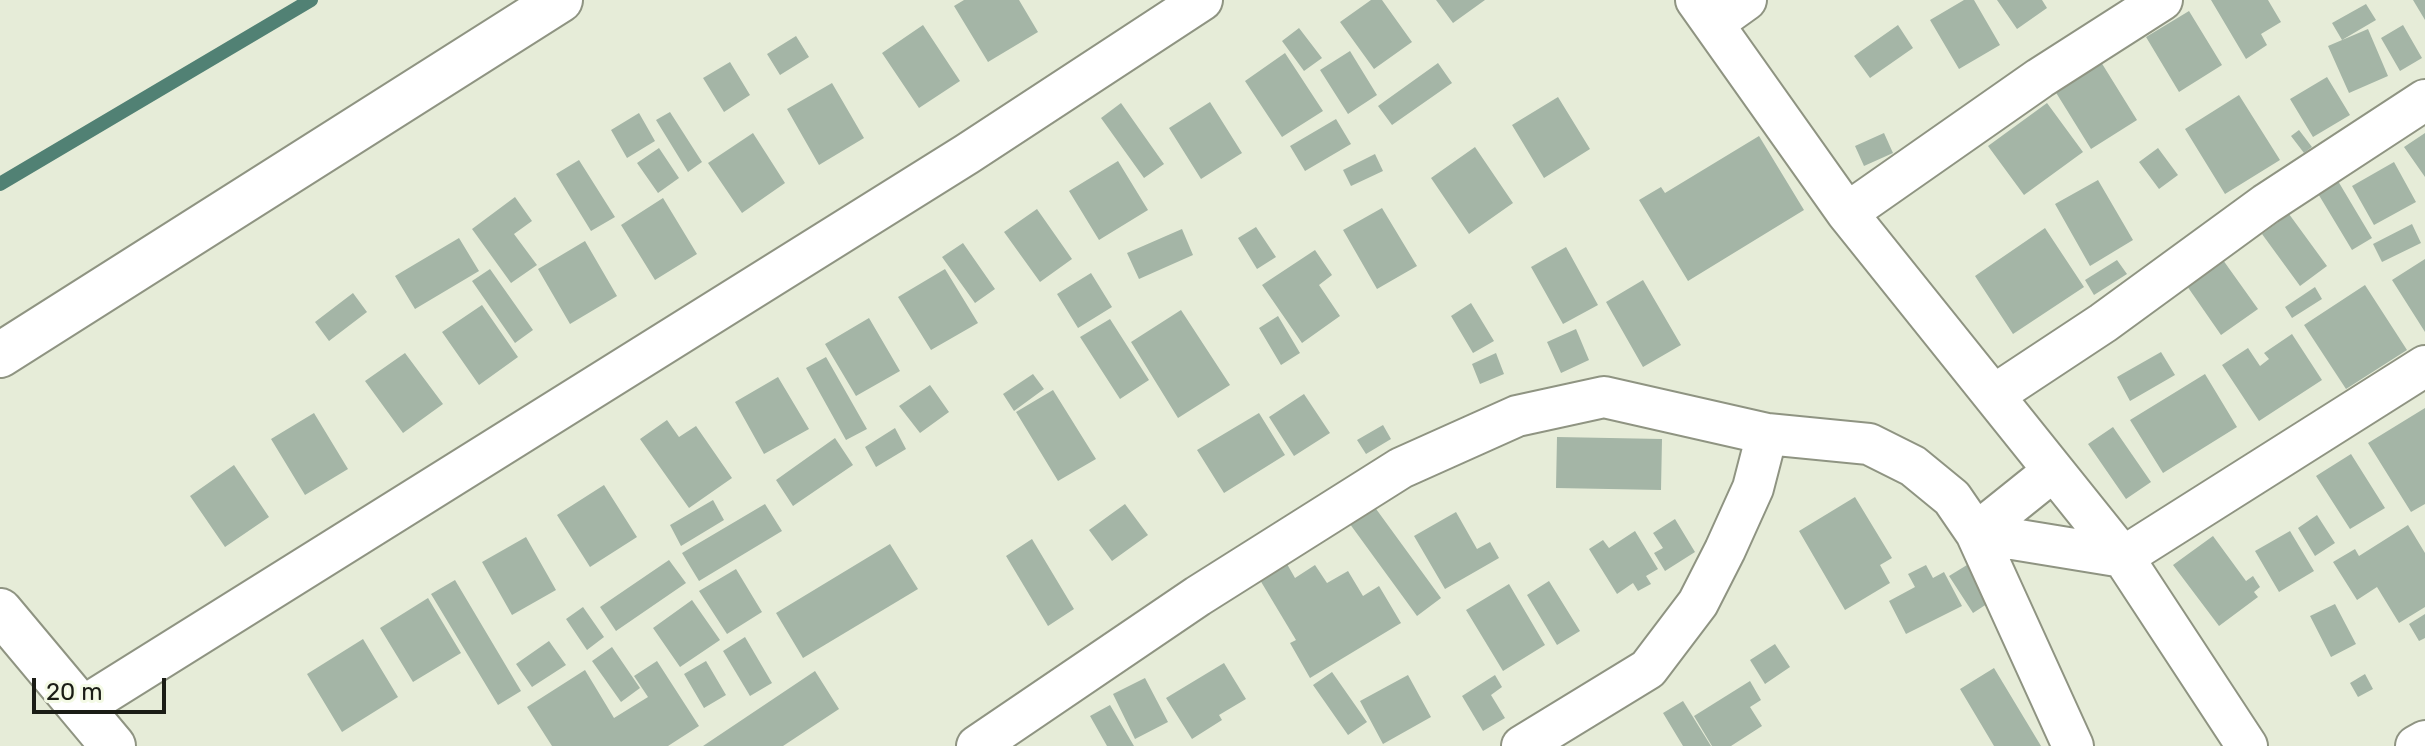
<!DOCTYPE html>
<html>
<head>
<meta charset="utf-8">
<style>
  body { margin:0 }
  #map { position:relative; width:2425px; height:746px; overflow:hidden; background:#e6ecd8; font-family:Rubik,sans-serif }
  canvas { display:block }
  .scale { position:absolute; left:32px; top:678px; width:134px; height:36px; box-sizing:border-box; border:4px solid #1b1d16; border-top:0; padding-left:10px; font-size:24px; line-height:28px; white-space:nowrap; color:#1b1d16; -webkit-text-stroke:6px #f4fae6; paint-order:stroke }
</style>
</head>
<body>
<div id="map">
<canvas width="2425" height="746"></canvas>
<div class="scale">20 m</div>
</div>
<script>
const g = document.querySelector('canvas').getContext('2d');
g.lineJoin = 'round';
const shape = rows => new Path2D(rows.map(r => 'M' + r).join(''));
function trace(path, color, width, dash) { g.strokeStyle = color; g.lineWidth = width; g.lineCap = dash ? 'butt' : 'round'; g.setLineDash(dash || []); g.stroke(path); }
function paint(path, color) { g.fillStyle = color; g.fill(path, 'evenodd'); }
const stream = shape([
  [0,184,311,0]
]);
const building = shape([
  [964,0,1019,0,1038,32,988,62,954,6],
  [1371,0,1382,0,1412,42,1374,69,1340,22],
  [1436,0,1485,0,1453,23],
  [1964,0,1974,0,2000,45,1959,69,1930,20],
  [1997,0,2042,0,2047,8,2017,29],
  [2211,0,2268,0,2281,22,2261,34,2267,45,2246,59],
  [2413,0,2425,0,2425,20],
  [2366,4,2376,20,2342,40,2332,23],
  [2189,11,2222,65,2179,92,2146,37],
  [923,25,960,81,919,108,882,53],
  [1898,25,1913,48,1870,78,1854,56],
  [2403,25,2422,58,2400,71,2381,38],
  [1299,28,1322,58,1304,71,1282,41],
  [2368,29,2388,76,2349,93,2328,46],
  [796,36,809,57,780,75,767,54],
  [1350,51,1377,95,1348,114,1320,70],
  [1285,53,1323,111,1282,137,1245,81],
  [730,62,750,95,724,112,703,78],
  [2101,62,2137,120,2091,149,2055,91],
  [1438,63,1452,83,1392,125,1378,106],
  [2327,77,2350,115,2313,137,2290,99],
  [832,83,864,138,819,165,787,109],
  [2239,95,2280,160,2225,194,2185,129],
  [1558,97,1590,149,1544,178,1512,125],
  [1210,102,1242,153,1201,179,1169,128],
  [1121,103,1164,164,1144,178,1101,118],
  [2047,103,2083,152,2024,195,1988,146],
  [670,112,702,162,688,172,656,120],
  [639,113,655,141,627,158,611,130],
  [1336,119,1351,144,1305,171,1290,146],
  [2299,130,2312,147,2304,153,2291,136],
  [753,133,785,183,742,213,708,163],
  [1884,133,1893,153,1864,166,1855,146],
  [2425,133,2425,177,2404,147],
  [1759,136,1804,210,1688,281,1639,200,1661,187,1665,193],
  [1475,147,1513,203,1469,234,1431,178],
  [659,148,679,178,658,193,637,163],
  [2158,148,2178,175,2159,189,2139,162],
  [1375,154,1383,171,1351,186,1343,170],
  [579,160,615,217,591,231,556,174],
  [1118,161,1148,210,1099,240,1069,191],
  [2394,162,2416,202,2374,225,2352,186],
  [2098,180,2133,240,2090,266,2055,204],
  [2338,181,2372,238,2352,250,2317,192],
  [515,197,532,221,514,234,537,265,511,283,472,229],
  [663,198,697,254,655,280,621,225],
  [1382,208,1417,266,1377,289,1343,230],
  [1037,209,1072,259,1040,282,1004,232],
  [2289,214,2327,266,2300,286,2262,234],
  [2412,224,2421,243,2382,262,2373,244],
  [1256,227,1276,257,1257,269,1238,238],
  [2045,228,2084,287,2013,334,1975,276],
  [1182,229,1193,255,1139,279,1127,253],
  [459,238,479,271,415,309,395,276],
  [585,241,617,296,570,324,538,269],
  [963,243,995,289,975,303,942,257],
  [1566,247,1598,305,1563,324,1531,267],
  [1315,250,1332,275,1319,285,1340,316,1302,343,1262,285],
  [2425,259,2425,332,2392,280],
  [2117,260,2127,274,2094,295,2085,280],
  [2223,260,2258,309,2221,335,2187,286],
  [490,269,533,330,515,343,472,281],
  [945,269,978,323,931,350,898,297],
  [1091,273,1112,307,1078,328,1057,294],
  [1643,280,1681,345,1643,367,1606,302],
  [2365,285,2407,350,2346,389,2304,325],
  [2315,287,2322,299,2292,318,2285,307],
  [353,293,367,312,329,341,315,322],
  [1471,303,1494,341,1473,353,1451,316],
  [482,305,518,357,479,385,442,332],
  [1181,310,1230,385,1178,418,1131,342],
  [1278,316,1300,353,1281,365,1259,328],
  [869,318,900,371,856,396,825,344],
  [1110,319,1149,380,1120,399,1080,337],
  [1576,329,1589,360,1561,373,1547,342],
  [2292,334,2322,380,2259,421,2222,365,2248,348,2260,366,2269,359,2264,353],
  [2161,352,2175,375,2130,401,2117,377],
  [405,353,443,404,403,433,365,381],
  [1496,353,1504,374,1480,384,1472,364],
  [826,357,867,429,846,440,806,368],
  [1033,374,1044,389,1014,411,1003,394],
  [2205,374,2237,427,2163,473,2130,420],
  [778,377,809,429,764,454,735,402],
  [930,385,949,412,920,433,899,406],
  [1053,390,1096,459,1058,481,1016,412],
  [1304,394,1330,433,1294,456,1269,417],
  [2425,408,2425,504,2411,512,2368,443],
  [314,413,348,469,305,495,271,439],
  [1259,413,1285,455,1224,493,1197,450],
  [667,420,679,437,696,426,732,478,689,508,640,439],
  [1383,425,1391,439,1366,454,1357,440],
  [2113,427,2151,482,2126,499,2088,444],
  [895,428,906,449,876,467,865,447],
  [1557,437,1662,439,1661,490,1556,488],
  [835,438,853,465,793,506,776,480],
  [2351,454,2385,508,2350,529,2316,476],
  [234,465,269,517,225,547,190,496],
  [604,485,637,537,590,567,557,515],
  [1855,497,1892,558,1880,565,1890,583,1845,610,1799,531],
  [713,500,724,520,681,546,670,525],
  [1371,502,1441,598,1417,616,1347,520],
  [765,504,782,531,699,581,682,553],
  [1125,504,1148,535,1112,561,1089,530],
  [1456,512,1477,549,1490,542,1499,558,1445,589,1414,536],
  [2317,515,2335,543,2315,556,2298,528],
  [1675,519,1695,552,1665,571,1654,553,1663,548,1653,533],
  [2408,525,2425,553,2425,607,2399,623,2377,587,2357,600,2333,562,2355,549,2359,556],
  [1635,531,1658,569,1646,576,1651,584,1638,591,1633,583,1617,594,1589,549,1603,540,1609,548],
  [2290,531,2314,571,2279,592,2255,551],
  [2213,536,2246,581,2253,576,2260,587,2254,592,2258,597,2219,626,2173,565],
  [526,537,556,590,512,615,482,562],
  [1032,539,1074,609,1048,626,1006,556],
  [890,544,918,589,803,658,776,613],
  [669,560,686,583,616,631,600,607],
  [1287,564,1295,578,1315,565,1327,583,1348,571,1363,596,1379,586,1401,623,1310,678,1290,643,1296,640,1260,580],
  [1926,565,1933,578,1944,572,1962,606,1906,634,1889,601,1915,587,1908,574],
  [1967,565,1990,602,1973,613,1949,576],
  [736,569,762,612,727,634,699,591],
  [455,580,521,691,498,705,431,594],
  [1549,581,1580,631,1557,645,1527,595],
  [1509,584,1545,645,1503,671,1466,610],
  [428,598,461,653,413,682,380,628],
  [692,600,720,640,680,667,653,628],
  [2335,604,2356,644,2331,657,2310,616],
  [583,607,604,637,587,650,566,619],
  [2425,614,2425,638,2419,641,2409,624],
  [745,637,772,683,750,696,723,651],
  [363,639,398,697,342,732,307,674],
  [549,641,566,665,532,687,516,664],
  [1775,644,1790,667,1765,684,1750,660],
  [612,647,640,688,621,702,592,661],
  [657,661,699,726,668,746,552,746,527,707,585,670,614,718,648,697,634,676],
  [706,661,726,695,704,708,684,674],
  [1224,663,1246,699,1219,715,1222,720,1192,739,1166,698],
  [1994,668,2041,746,1994,746,1960,689],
  [815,671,839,709,783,746,703,746],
  [1332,672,1367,722,1348,735,1313,685],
  [2365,674,2373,689,2358,697,2350,683],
  [1408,675,1431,717,1383,744,1360,701],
  [1495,675,1502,687,1491,695,1505,718,1483,731,1462,696],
  [1145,678,1168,722,1135,739,1113,694],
  [1750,681,1761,700,1750,707,1762,726,1731,746,1712,746,1694,716],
  [1683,701,1693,717,1711,746,1683,746,1663,713],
  [1110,705,1134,746,1107,746,1090,716]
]);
const minor = shape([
  [1696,0,1847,213,2123,557,2247,746],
  [1714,23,1746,0],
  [1847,213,2040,78,2162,0],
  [1994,395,2103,323,2266,204,2425,100],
  [1976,533,2123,557,2425,366],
  [1976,533,2052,472],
  [81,708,967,154,1202,0],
  [977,746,1198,596,1401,468,1517,416,1604,397,1767,434,1869,444,1913,466,1952,498,1976,533,2073,746],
  [1522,746,1648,669,1698,603,1725,550,1753,488,1767,434],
  [2416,746,2425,741]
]);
const tertiary = shape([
  [0,355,560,0],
  [0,611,113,746]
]);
trace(stream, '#518174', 14);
paint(building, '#a4b5a6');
trace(minor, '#8f9482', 44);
trace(tertiary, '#8f9482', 48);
trace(minor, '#fff', 40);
trace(tertiary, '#fff', 44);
</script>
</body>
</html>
